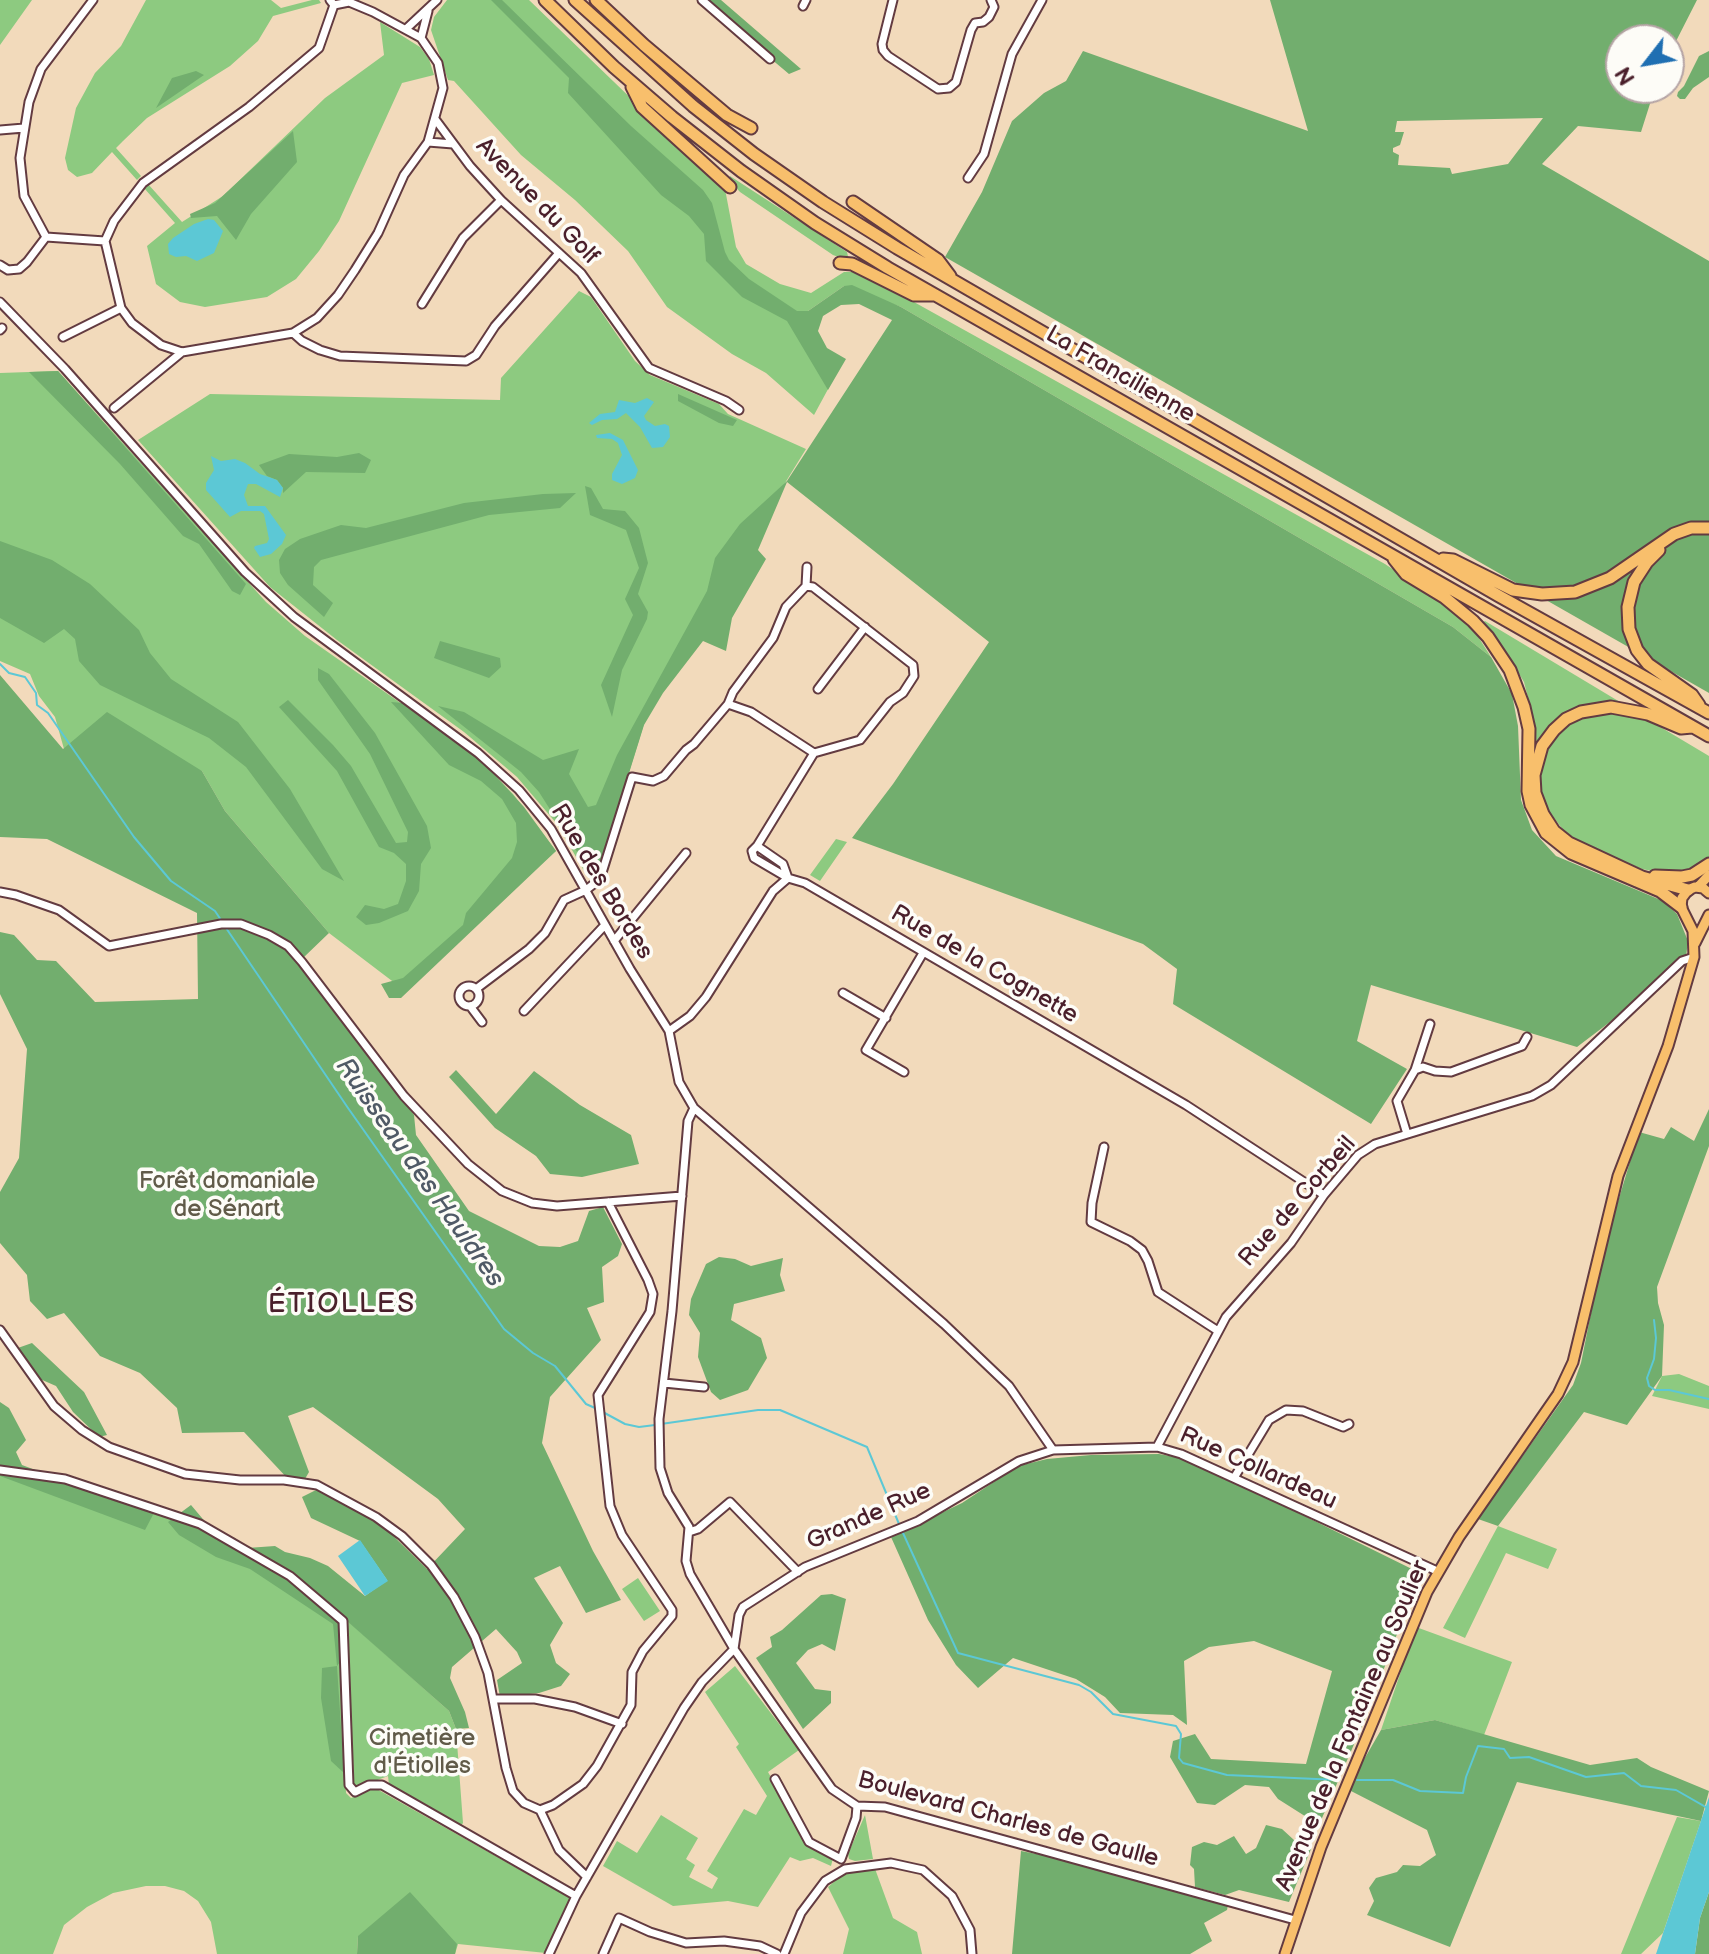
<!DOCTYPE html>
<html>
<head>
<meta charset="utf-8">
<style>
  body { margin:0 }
  #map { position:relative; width:1709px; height:1954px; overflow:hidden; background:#f2dabb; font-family:"Balsamiq Sans",sans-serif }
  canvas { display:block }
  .north { position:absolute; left:1605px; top:24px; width:80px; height:80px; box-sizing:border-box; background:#fdfcf7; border:2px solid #b5a4a5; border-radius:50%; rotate:239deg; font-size:22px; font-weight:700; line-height:32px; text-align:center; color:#4a1f2b }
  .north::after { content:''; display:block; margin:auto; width:28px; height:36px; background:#1f6fb2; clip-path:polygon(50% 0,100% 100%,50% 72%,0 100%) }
</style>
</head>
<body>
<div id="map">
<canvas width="1709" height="1954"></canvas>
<div class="north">N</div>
</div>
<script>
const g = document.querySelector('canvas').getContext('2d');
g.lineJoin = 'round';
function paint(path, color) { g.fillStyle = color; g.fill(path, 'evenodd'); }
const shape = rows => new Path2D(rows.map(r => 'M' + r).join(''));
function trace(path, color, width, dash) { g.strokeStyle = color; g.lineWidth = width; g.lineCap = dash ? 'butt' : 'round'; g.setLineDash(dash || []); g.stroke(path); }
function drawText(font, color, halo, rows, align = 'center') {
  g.font = font + ' "Balsamiq Sans",sans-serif'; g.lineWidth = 7; g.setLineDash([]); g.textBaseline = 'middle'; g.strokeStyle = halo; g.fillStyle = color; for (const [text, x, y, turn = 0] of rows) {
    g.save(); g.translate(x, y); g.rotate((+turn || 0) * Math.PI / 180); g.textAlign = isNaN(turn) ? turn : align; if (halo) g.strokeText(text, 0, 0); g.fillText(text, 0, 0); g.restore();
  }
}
const green = shape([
  [0,0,32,0,0,45],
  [146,0,271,0,281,8,312,0,319,0,321,3,273,16,258,41,230,66,147,118,123,141,116,148,141,176,137,180,112,152,92,173,77,177,68,170,65,158,76,108,95,73,121,46],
  [447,0,529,0,725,189,736,247,746,264,780,284,811,293,844,272,860,272,1385,564,1448,606,1477,635,1491,657,1453,627,901,307,844,286,808,311,798,311,833,380,814,415,766,373,732,354,667,307,628,251,575,200,521,155,454,81,448,80,431,30,434,17],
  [380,22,420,47,429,59,434,75,402,83,339,221,319,251,296,279,267,297,205,307,180,302,156,284,147,246,175,223,144,188,148,184,182,222,223,196,325,98,384,55],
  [730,176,847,252,849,261,833,255,740,192,730,181],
  [579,291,591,297,635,361,650,375,719,404,728,414,806,449,727,577,644,724,598,872,587,876,557,824,517,777,464,732,337,640,270,587,138,440,210,394,500,400,501,378],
  [58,371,266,602,305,636,402,704,489,770,513,794,556,851,400,987,329,933,225,811,202,771,64,749,55,717,39,696,30,674,0,661,0,373],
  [1485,621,1625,705,1568,713,1535,760,1535,726,1524,682,1510,659,1480,624],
  [1617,713,1652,722,1709,756,1709,860,1696,871,1667,874,1642,869,1584,845,1564,831,1544,805,1538,778,1545,754,1560,731,1582,717],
  [836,839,847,842,820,881,810,875],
  [1679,1374,1709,1386,1709,1409,1652,1396,1662,1376],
  [0,1443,20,1477,74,1485,204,1530,340,1623,346,1793,351,1798,375,1788,570,1898,546,1953,458,1944,455,1954,358,1936,357,1954,217,1954,211,1922,198,1901,184,1891,165,1886,146,1886,113,1893,87,1907,64,1925,53,1954,0,1954],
  [1498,1526,1557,1549,1548,1569,1506,1553,1465,1638,1443,1628],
  [638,1578,660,1611,644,1621,622,1589],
  [347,1620,449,1711,456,1729,463,1823,460,1827,389,1785,388,1776,356,1788,354,1783],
  [1416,1627,1512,1662,1484,1735,1435,1720,1381,1730],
  [735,1666,799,1750,768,1772,808,1844,833,1858,831,1866,813,1858,800,1861,790,1857,758,1907,728,1901,673,1906,603,1866,617,1841,637,1853,661,1815,698,1838,686,1859,695,1865,689,1877,712,1889,718,1878,707,1871,744,1809,756,1815,767,1796,736,1747,739,1744,705,1692],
  [865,1815,873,1859,855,1861,849,1859,848,1854],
  [1677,1817,1701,1821,1663,1933,1641,1954,1621,1954],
  [874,1866,893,1918,917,1932,922,1954,843,1954,849,1929,828,1887,842,1875,857,1869]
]);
const forest = shape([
  [491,0,502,0,631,126,703,190,712,203,725,252,729,260,749,279,797,311,808,311,844,286,852,285,901,307,1453,627,1491,657,1512,694,1518,726,1521,800,1532,830,1556,856,1663,901,1677,914,1688,941,1685,965,1577,1047,1371,985,1357,1041,1407,1069,1371,1124,1173,1004,1177,969,1143,944,852,838,893,784,989,642,787,482,758,550,766,559,732,618,726,651,703,641,663,693,644,725,601,863,591,874,539,792,521,772,438,706,464,712,543,760,579,749,569,774,588,807,596,805,617,755,707,591,715,558,740,524,787,481,892,320,859,304,841,305,823,316,818,331,827,348,846,359,828,390,787,321,742,297,706,261,704,234,689,216,661,195,568,93,569,78],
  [701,0,721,0,801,69,789,74],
  [1270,0,1697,0,1671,51,1675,62,1669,69,1669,40,1621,40,1621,88,1655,88,1641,132,1578,126,1542,164,1709,261,1709,693,945,257,982,192,1012,121,1044,93,1066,81,1083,51,1308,131],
  [1543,118,1508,164,1452,174,1450,168,1398,165,1399,155,1393,152,1393,148,1400,145,1404,132,1395,132,1397,121],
  [1709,51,1709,77,1693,88,1685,99,1680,99,1677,96,1678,92,1684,86,1699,56],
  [196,71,204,75,156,108,172,78],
  [293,131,297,162,251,214,236,240,217,216,191,218,190,214,215,203],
  [58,371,246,584,240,595,232,591,199,544,183,536,120,464,29,372],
  [678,394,737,420,733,426,719,423,678,401],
  [359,453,371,460,365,473,306,472,283,493,283,488,277,480,267,476,259,465,289,454,337,457],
  [585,486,591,488,603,509,625,511,639,528,648,563,638,594,648,612,647,619,622,670,612,717,601,685,633,615,625,599,639,568,626,530,590,515],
  [576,493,560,508,489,515,321,560,314,567,313,585,333,603,324,617,288,585,280,573,279,560,285,549,300,539,341,525,366,528,464,503,543,494],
  [0,541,52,560,90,584,139,630,150,653,171,679,238,722,290,789,344,881,322,869,246,767,209,738,100,685,79,661,75,639,64,629,44,643,0,618],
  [440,641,500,658,501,667,489,678,434,658],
  [318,668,329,674,375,733,427,826,431,848,421,864,419,891,408,911,379,923,366,925,356,917,365,905,384,909,398,904,406,881,406,864,394,853,379,847,337,771,279,707,288,700,333,745,351,766,396,843,407,842,408,832,370,754,318,680],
  [0,675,63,749,107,712,202,771,225,811,329,933,303,958,414,1115,416,1135,469,1211,539,1246,560,1247,578,1241,589,1211,603,1207,622,1244,618,1256,602,1267,604,1302,587,1308,601,1340,550,1397,542,1443,593,1551,621,1600,586,1613,560,1566,534,1578,563,1623,550,1645,556,1663,570,1674,561,1686,539,1693,500,1697,497,1680,522,1663,517,1652,496,1629,452,1667,450,1678,465,1712,469,1728,456,1729,449,1711,347,1621,348,1651,337,1666,344,1773,331,1761,321,1698,322,1668,337,1666,333,1624,250,1569,216,1557,179,1535,168,1522,191,1505,213,1531,235,1538,247,1548,275,1546,285,1552,310,1558,328,1566,365,1596,387,1580,360,1541,311,1518,302,1497,318,1489,379,1522,427,1569,465,1529,438,1499,313,1407,288,1416,309,1472,302,1484,289,1480,244,1432,182,1433,177,1408,140,1373,100,1356,64,1313,47,1319,30,1301,27,1275,0,1243,0,1192,19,1158,27,1049,0,994,0,932,14,935,37,960,56,961,95,1002,198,999,197,913,47,839,0,837],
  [391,702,403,703,483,762,524,807,556,851,401,998,389,998,381,984,403,978,463,925,466,913,512,858,517,842,516,823,502,799,481,781,449,765],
  [456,1070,496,1114,534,1071,580,1105,631,1135,639,1164,582,1177,550,1174,536,1156,495,1128,449,1077],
  [1709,1109,1709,1146,1657,1287,1658,1303,1664,1325,1662,1376,1627,1425,1584,1412,1498,1526,1478,1519,1573,1385,1581,1363,1604,1248,1639,1132,1664,1139,1671,1127,1694,1141],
  [719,1257,735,1259,751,1266,783,1258,780,1275,785,1291,734,1304,731,1320,761,1338,767,1358,748,1390,720,1400,711,1392,698,1357,700,1333,689,1315,691,1299,706,1264],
  [32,1343,84,1392,107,1435,99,1437,73,1412,56,1386,40,1379,15,1349],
  [0,1402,9,1408,26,1440,16,1452,22,1465,129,1505,141,1500,156,1509,145,1530,0,1476],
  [1159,1454,1191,1460,1420,1573,1365,1719,1319,1825,1278,1799,1269,1787,1245,1785,1215,1805,1197,1803,1170,1757,1173,1741,1195,1734,1211,1759,1306,1764,1332,1671,1254,1641,1209,1647,1184,1661,1187,1725,1173,1715,1120,1713,1105,1697,1076,1679,1013,1658,978,1688,956,1665,928,1620,891,1537,962,1503,1018,1466,1047,1459,1091,1455],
  [832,1594,846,1599,835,1651,822,1644,808,1650,796,1663,815,1689,831,1691,831,1703,803,1729,756,1658,772,1647,770,1637,782,1630,821,1595],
  [1435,1720,1590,1765,1637,1758,1651,1767,1709,1791,1701,1821,1517,1782,1450,1947,1367,1915,1374,1901,1369,1888,1376,1878,1397,1872,1403,1865,1420,1866,1436,1855,1427,1830,1351,1791,1351,1782,1381,1730],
  [1266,1825,1282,1829,1294,1840,1311,1849,1289,1902,1239,1890,1225,1895,1195,1887,1194,1869,1190,1865,1192,1847,1204,1842,1217,1845,1234,1836,1246,1854,1256,1848],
  [1021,1851,1052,1857,1228,1905,1227,1910,1204,1923,1212,1941,1190,1954,1012,1954],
  [410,1892,457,1944,455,1954,357,1954,358,1936],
  [1709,1892,1709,1954,1695,1954,1700,1918]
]);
const water = shape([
  [208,219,214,220,223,231,214,253,197,261,186,256,176,257,169,254,168,244,173,238,194,224],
  [647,398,654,402,644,416,646,420,655,426,665,424,669,426,670,437,663,447,652,448,640,427,626,413,617,419,602,420,592,425,589,423,600,414,615,412,619,400,635,403],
  [610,433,623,440,638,470,635,478,622,484,612,480,612,474,622,455,618,443,612,439,597,438,596,435],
  [211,456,221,461,235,459,245,463,260,474,277,480,283,488,280,497,256,484,248,484,244,495,248,506,265,506,286,535,282,544,271,554,260,557,254,548,255,546,267,543,269,539,264,514,260,511,241,511,230,517,206,490,206,483,214,470],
  [360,1540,388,1581,365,1596,338,1556],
  [1709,1797,1709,1892,1700,1918,1695,1954,1656,1954]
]);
const stream = shape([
  [0,664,9,673,25,677,36,693,37,705,48,713,134,837,171,881,215,911,221,920],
  [224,925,348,1108,504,1329,533,1353,555,1366,586,1404,595,1408],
  [1654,1320,1656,1338,1654,1359,1647,1378,1649,1386,1655,1390,1669,1390,1709,1399],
  [601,1411,625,1424,639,1427,655,1425],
  [661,1424,758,1410,780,1410,867,1447,899,1524],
  [903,1533,958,1653,1079,1685,1091,1692,1113,1714,1176,1726,1181,1734,1179,1758,1183,1763,1227,1775,1339,1780],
  [1357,1780,1393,1780,1420,1791,1463,1793,1466,1777,1478,1746,1504,1749,1510,1758,1529,1757,1586,1777,1624,1773,1641,1786,1676,1790,1709,1809]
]);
const minor = shape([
  [93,0,41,69,29,102,20,158,24,196,46,237,105,241],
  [330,0,334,5,349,2,373,12,421,38,438,63,443,88,428,142,404,175,378,233,355,270,338,295,317,318,293,333,182,352,161,345,132,323,121,308,105,241,114,221,143,183,249,107,319,48,334,5],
  [702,0,770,59],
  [893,0,882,44,883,50,888,56,938,89,949,88,956,82,971,30,975,23,983,22,989,17,994,7,991,0],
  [803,6,806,0],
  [406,29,437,0],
  [421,38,428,11],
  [435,119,470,166,501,200,581,273,649,368,726,401,739,410],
  [0,130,24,128],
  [428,142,453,144],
  [968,178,984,154,1012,54,1042,0],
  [0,265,8,270,19,269,27,262,46,237],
  [0,302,65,369,245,572,294,617,478,753,519,790,551,829,630,969,669,1031,679,1082,694,1108,944,1324,1009,1386,1053,1450],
  [422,304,463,238,501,200],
  [0,330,2,328],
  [293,333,302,341,320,350,340,356,466,361,476,355,495,326,559,253],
  [63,337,121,308],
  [114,408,182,352],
  [806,586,807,567],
  [818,689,865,627],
  [728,704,751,712,814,753],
  [757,846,814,753,860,740,890,702,903,693,914,676,913,665,813,587,806,586],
  [757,846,783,864,788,878,754,858,752,851,757,846],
  [0,892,16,895,59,910,109,946,221,924,241,924,269,935,288,946,302,962,404,1096,468,1164,502,1191,532,1203,557,1206,682,1196],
  [614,941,686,853],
  '459 996a10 10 0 1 1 20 0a10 10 0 1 1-20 0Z',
  [476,989,529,949,545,933,564,900,586,890,600,879,632,777,653,781,664,776,686,750,694,744,728,704,733,692,773,638,786,607,806,586],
  [843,993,886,1018],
  [470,1006,482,1022],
  [524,1011,605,925],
  [669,1031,690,1016,706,997,773,891,788,878,805,883,1186,1105,1324,1195],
  [1415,1070,1430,1024],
  [904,1072,866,1050,923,953],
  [694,1108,688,1121,672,1311,659,1419,660,1468,668,1493,689,1527,686,1561,690,1574,734,1649,827,1782,832,1789,857,1806,885,1807,1295,1920],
  [1407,1134,1397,1101,1415,1070,1423,1067,1435,1071,1451,1072,1522,1046,1527,1037],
  [1104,1147,1092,1203,1091,1222,1130,1241,1142,1250,1148,1261,1158,1292,1218,1331],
  [0,1330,54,1406,82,1430,109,1447,185,1474,240,1480,284,1480,317,1485,376,1517,402,1536,431,1565,454,1597,475,1637,488,1673,506,1768,513,1791,524,1803,540,1810,553,1805,583,1784,597,1766,631,1705,632,1672,643,1651,672,1616,672,1610,622,1535,610,1506,598,1395,650,1312,653,1294,648,1280,608,1202],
  [664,1383,704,1387],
  [1157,1447,1226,1317,1291,1243,1324,1195,1358,1155,1375,1144,1532,1096,1551,1085,1682,961,1694,957],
  [0,1470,65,1479,200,1524,290,1576,343,1621,349,1785,355,1792,369,1785,382,1785,576,1896],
  [1234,1478,1269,1420,1286,1410,1303,1411,1343,1427,1349,1424],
  [689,1532,698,1529,730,1502,798,1572],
  [734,1649,739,1615,743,1607,805,1567,918,1521,1019,1461,1053,1450,1157,1447,1181,1454,1437,1571],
  [494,1699,535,1699,575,1707,622,1724],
  [775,1779,809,1842,841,1859],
  [540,1810,559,1850,587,1877],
  [841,1859,856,1818,857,1806],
  [549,1954,576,1896,684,1708,702,1682,734,1649],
  [603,1954,619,1918,650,1932,686,1943,724,1941,760,1946,777,1954],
  [784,1954,801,1913,825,1881,845,1869,891,1863,923,1870,952,1896,970,1930,972,1954]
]);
const major = shape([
  [1698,887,1709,875],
  [1695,943,1709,915],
  [1285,1954,1321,1847,1427,1592,1459,1537,1558,1394,1573,1362,1618,1176,1668,1046,1694,957,1693,931,1681,907,1682,898,1688,890,1695,887,1703,888,1709,893]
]);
const highway = shape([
  [545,0,614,67,672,117,741,171,815,223,888,268,1709,736],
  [575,0,693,106,754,154,823,202,897,248,1499,596,1709,713],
  [596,0,644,45,727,115,751,128],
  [632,87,642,107,730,187],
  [853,202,938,260,950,276],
  [840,263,852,264,914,295,934,295],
  [1659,550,1647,562,1634,582,1628,607,1629,629,1637,650,1648,664,1692,695,1699,705],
  [1394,559,1406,574,1444,597,1473,621,1488,637,1510,670,1524,707,1529,729,1528,791,1531,805,1546,833,1571,853,1660,891,1681,907],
  [1443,559,1453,560,1513,590,1542,594,1575,592,1610,578,1674,534,1691,528,1709,528],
  [1655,876,1682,877,1692,875,1709,864],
  [1688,890,1642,877,1569,843,1554,831,1543,814,1535,793,1534,775,1542,746,1554,730,1566,719,1581,712,1611,707,1648,714,1681,728,1692,727]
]);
const streetNames = [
  ["Avenue du Golf",537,202,46],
  ["La Francilienne",1120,375,30],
  ["Rue des Bordes",601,882,59],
  ["Rue de la Cognette",984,965,30],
  ["Rue de Corbeil",1298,1202,-49],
  ["Rue Collardeau",1258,1469,24],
  ["Grande Rue",869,1517,-24],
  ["Avenue de la Fontaine au Soulier",1353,1726,-67],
  ["Boulevard Charles de Gaulle",1008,1820,15]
];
const parkNames = [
  ["Forêt domaniale",227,1182],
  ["de Sénart",227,1210],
  ["Cimetière",422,1739],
  ["d'Étiolles",422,1767]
];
const waterNames = [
  ["Ruisseau des Hauldres",419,1173,55]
];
const quarterNames = [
  ["ÉTIOLLES",342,1305]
];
paint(green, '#8dca80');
paint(forest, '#72ae6e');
paint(water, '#5cc8d5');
trace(stream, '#5cc8d5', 2);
trace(minor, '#633b41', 11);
trace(major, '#633b41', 13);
trace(highway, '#633b41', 15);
trace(minor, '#fff', 7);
trace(major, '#f8bf6c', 9);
trace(highway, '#f8bf6c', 11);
drawText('24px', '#4a1f2b', '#fdfcf7', streetNames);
drawText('24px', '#615b49', '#fdfcf7', parkNames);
drawText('italic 26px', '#505a66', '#fdfcf7', waterNames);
g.letterSpacing = '2px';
drawText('28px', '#4a1f2b', '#fdfcf7', quarterNames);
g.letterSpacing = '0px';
</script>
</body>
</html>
